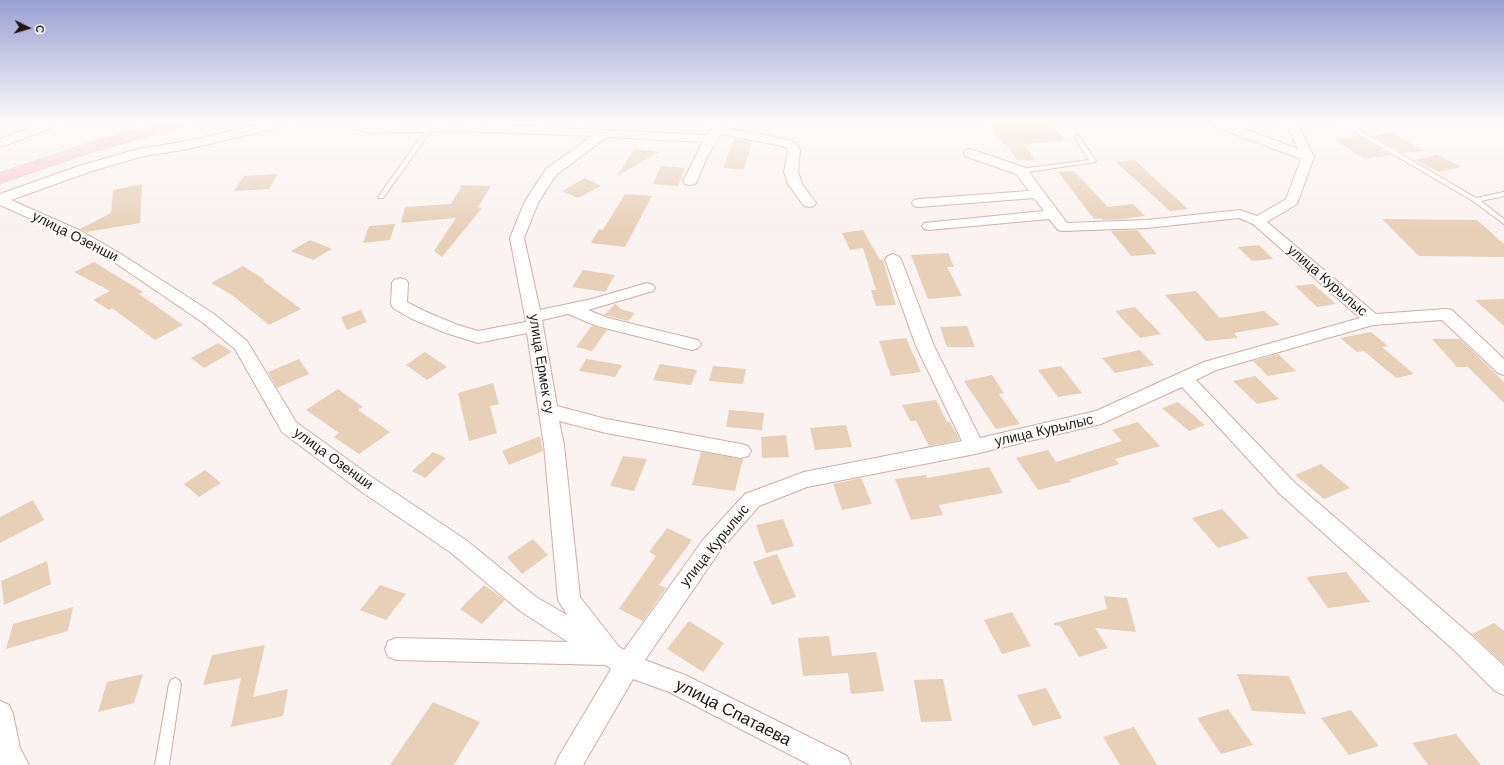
<!DOCTYPE html>
<html>
<head>
<meta charset="utf-8">
<style>
  body { margin:0 }
  #map { position:relative; width:1504px; height:765px; overflow:hidden; background:#faf3f1; font-family:Helvetica,sans-serif }
  canvas { display:block }
  .north { position:absolute; left:8px; top:8px; width:40px; height:40px; -webkit-text-stroke:3px #fff; paint-order:stroke; rotate:95deg; font-size:11px; font-weight:700; line-height:16px; text-align:center; color:#221613 }
  .north::after { content:''; display:block; margin:auto; width:14px; height:18px; background:#221613; clip-path:polygon(50% 0,100% 100%,50% 72%,0 100%) }
</style>
</head>
<body>
<div id="map">
<canvas width="1504" height="765"></canvas>
<div class="north">С</div>
</div>
<script>
const g = document.querySelector('canvas').getContext('2d');
g.lineJoin = 'round';
function paint(path, color) { g.fillStyle = color; g.fill(path, 'evenodd'); }
const shape = rows => new Path2D(rows.map(r => 'M' + r).join(''));
function trace(path, color, width, dash) { g.strokeStyle = color; g.lineWidth = width; g.lineCap = dash ? 'butt' : 'round'; g.setLineDash(dash || []); g.stroke(path); }
function drawText(font, color, halo, rows, align = 'center') {
  g.font = font + ' Helvetica,sans-serif'; g.lineWidth = 4; g.setLineDash([]); g.textBaseline = 'middle'; g.strokeStyle = halo; g.fillStyle = color; for (const [text, x, y, turn = 0] of rows) {
    g.save(); g.translate(x, y); g.rotate((+turn || 0) * Math.PI / 180); g.textAlign = isNaN(turn) ? turn : align; if (halo) g.strokeText(text, 0, 0); g.fillText(text, 0, 0); g.restore();
  }
}
const building = shape([
  [987,122,1050,122,1066,141,1024,144,1035,160,1017,160,1006,144,1002,144],
  [1391,132,1424,151,1403,153,1372,136],
  [1356,136,1362,138,1391,155,1365,159,1335,140],
  [734,139,753,142,743,170,723,168],
  [634,149,659,152,617,176],
  [1437,155,1461,167,1439,172,1415,160],
  [1135,160,1169,192,1188,209,1170,211,1116,162],
  [661,166,685,168,678,186,653,184],
  [1074,171,1108,207,1133,204,1145,216,1127,218,1128,219,1103,220,1101,218,1094,219,1058,172],
  [278,174,269,189,234,191,244,176],
  [585,178,601,186,578,198,562,191],
  [142,184,140,223,86,232,80,229,111,213,113,190],
  [462,185,491,186,478,207,482,208,442,257,434,251,456,218,401,223,405,207,451,204],
  [625,194,652,196,625,247,591,243,599,229,603,230],
  [1382,219,1477,220,1504,244,1504,257,1419,256],
  [395,224,390,240,363,243,369,226],
  [863,230,880,260,883,260,896,305,876,306,871,290,876,290,863,248,850,250,842,233],
  [1137,230,1157,254,1131,256,1111,231],
  [310,240,332,249,313,260,291,251],
  [1259,245,1273,259,1252,261,1238,247],
  [948,253,954,267,947,267,962,296,928,299,911,255],
  [94,262,143,292,139,294,183,325,155,340,112,308,109,310,93,300,110,291,74,272],
  [243,266,265,280,263,281,301,309,269,325,232,295,211,283],
  [583,270,615,275,605,292,572,287],
  [1313,284,1336,304,1317,307,1295,286],
  [1196,291,1220,318,1264,311,1280,325,1234,333,1238,338,1206,341,1165,295],
  [1504,299,1504,326,1475,300],
  [615,304,621,309,635,313,628,321,604,315],
  [1135,307,1161,334,1140,338,1115,311],
  [361,310,367,322,347,330,341,317],
  [594,326,607,330,592,351,576,347,591,327],
  [967,326,975,347,947,347,940,327],
  [1371,332,1388,346,1382,347,1414,374,1396,378,1364,351,1357,352,1340,338],
  [906,338,921,372,891,376,879,341],
  [1432,339,1460,339,1504,382,1504,403,1468,367,1457,367],
  [218,343,232,352,204,368,191,358],
  [1140,350,1154,365,1115,373,1102,358],
  [425,352,447,367,427,380,406,365],
  [1278,354,1296,371,1268,376,1253,361],
  [299,359,309,374,277,388,268,372],
  [586,359,622,365,615,377,579,371],
  [660,364,697,370,691,385,653,380],
  [713,366,746,369,743,384,709,381],
  [1061,366,1082,393,1058,397,1038,370],
  [992,375,1004,393,999,394,1020,424,996,429,964,381],
  [1255,376,1279,399,1257,404,1233,381],
  [493,383,499,404,490,406,497,433,469,441,458,393],
  [338,389,363,407,358,410,390,432,359,454,334,437,339,433,306,410],
  [936,400,947,422,950,422,960,440,929,446,916,421,910,421,902,405],
  [1178,402,1205,425,1189,431,1162,408],
  [729,410,764,413,762,430,726,427],
  [1138,422,1160,446,1115,459,1119,464,1069,480,1071,482,1038,490,1016,458,1048,450,1056,462,1122,441,1112,430],
  [846,425,852,447,815,450,810,428],
  [786,435,789,457,762,458,761,437],
  [540,436,543,451,509,465,502,451],
  [433,452,446,458,425,478,412,471],
  [701,452,743,459,735,491,692,485],
  [623,456,647,459,634,491,610,486],
  [1321,464,1350,488,1324,499,1295,475],
  [989,467,1003,493,939,505,943,515,911,520,895,479,926,475,927,478],
  [205,470,221,483,199,497,184,484],
  [861,478,872,504,842,510,833,484],
  [33,500,44,520,0,543,0,517],
  [1222,509,1249,538,1218,548,1192,518],
  [783,519,794,546,766,553,756,525],
  [667,528,692,540,659,585,666,588,643,621,619,609,656,556,649,552],
  [533,539,548,555,522,574,507,557],
  [777,554,796,597,772,605,753,562],
  [47,561,51,584,4,605,1,581],
  [1346,572,1370,602,1328,608,1306,577],
  [380,585,406,594,386,620,360,610],
  [484,585,505,600,482,624,460,609],
  [1104,596,1127,598,1136,632,1095,628,1108,648,1079,657,1060,626,1054,625,1054,623,1107,609],
  [73,607,68,631,6,649,13,624],
  [1012,612,1031,646,1002,654,984,620],
  [689,621,724,643,703,672,667,649],
  [1494,623,1504,631,1504,664,1472,634],
  [829,636,832,656,876,652,884,691,851,694,848,673,803,676,798,638],
  [265,645,253,697,288,689,283,716,231,727,241,678,203,685,212,655],
  [143,674,134,703,98,712,107,682],
  [1237,674,1289,676,1306,714,1252,711],
  [943,679,952,721,921,722,914,680],
  [1046,688,1062,718,1033,726,1017,695],
  [433,702,480,722,454,765,390,765],
  [1228,709,1253,745,1221,754,1197,718],
  [1351,710,1379,746,1349,755,1321,718],
  [1134,727,1157,765,1120,765,1103,737],
  [1456,734,1481,765,1428,765,1412,743]
]);
const lane = shape([
  [1338,122,1346,122,1476,198,1504,192,1504,196,1481,201,1504,219,1504,224,1473,201,1338,122],
  [428,127,433,128,383,198,379,198,378,197,428,127],
  [1077,135,1079,136,1096,161,1095,162,1021,173,1018,171,1021,169,1089,160,1074,137,1077,135],
  [175,678,179,680,181,684,169,765,155,765,169,684,171,680,175,678]
]);
const street = shape([
  [44,122,62,122,60,125,0,147,0,139,44,122],
  [268,122,291,122,289,125,188,149,140,157,89,172,11,200,81,231,121,254,214,314,247,341,296,422,373,478,466,540,536,597,567,615,558,600,544,445,527,333,478,343,446,333,412,319,393,308,391,304,392,283,394,280,400,278,406,280,408,283,407,302,424,311,458,325,478,331,526,322,510,238,524,203,546,169,592,136,463,131,370,133,355,129,352,122,364,122,365,124,370,125,463,123,708,135,713,127,717,126,785,139,796,143,798,146,800,151,798,172,802,184,816,203,814,206,809,207,804,206,788,184,784,172,788,151,787,148,782,146,721,134,707,157,697,181,695,184,690,185,685,184,683,181,703,142,607,137,556,175,538,203,524,238,540,310,592,299,647,283,653,285,655,288,653,291,588,310,608,318,698,340,701,344,698,348,692,350,597,326,568,314,542,320,557,406,606,419,741,444,748,446,751,451,748,456,741,458,606,433,559,421,564,445,580,597,619,647,624,650,703,540,745,494,804,472,962,441,916,346,885,259,888,256,893,254,898,256,901,259,934,346,980,438,1096,411,1204,362,1360,318,1253,224,1239,218,1147,228,1063,231,1058,230,1049,219,929,230,924,229,922,226,924,223,1044,211,1034,198,919,207,914,206,912,203,914,200,919,199,1029,191,1016,174,965,156,964,153,965,150,970,149,1026,168,1067,223,1147,220,1240,210,1257,216,1286,199,1301,159,1211,125,1209,122,1227,122,1298,149,1285,122,1297,122,1314,157,1297,204,1267,222,1376,314,1446,309,1452,310,1504,359,1504,375,1498,373,1442,320,1373,325,1216,370,1196,380,1294,482,1472,636,1504,666,1504,695,1495,691,1456,652,1280,494,1182,387,1101,424,975,454,807,487,759,506,719,552,645,660,685,675,847,756,851,765,810,765,669,692,633,679,583,765,555,765,559,756,611,669,606,665,397,660,388,657,385,649,388,641,397,638,568,642,520,611,450,552,359,490,282,432,235,349,202,322,111,260,71,237,0,205,0,194,79,166,138,149,188,141,268,122],
  [0,701,9,705,13,714,20,748,29,765,0,765,0,701]
]);
const highway = shape([
  [163,122,188,122,186,125,88,153,0,183,0,173,78,147,163,122]
]);
const streetNames = [
  ["улица Озенши",75,237,27],
  ["улица Курылыс",1327,281,41],
  ["улица Ермек су",541,364,81],
  ["улица Курылыс",1044,431,-13],
  ["улица Озенши",333,459,36],
  ["улица Курылыс",715,546,-51]
];
const nearStreetnames = [
  ["улица Спатаева",733,713,27]
];
paint(building, '#e8cfb8');
trace(lane, '#cfada4', 2);
trace(street, '#cfada4', 2);
trace(highway, '#d3d0d0', 2);
paint(lane, '#fff');
paint(street, '#fff');
paint(highway, '#fdc7d0');
const sky = g.createLinearGradient(0, 0, 0, 230);
sky.addColorStop(0, '#99a1d2');
sky.addColorStop(0.53, '#fdfaf9');
sky.addColorStop(1, '#fdfaf900');
g.fillStyle = sky;
g.fillRect(0, 0, 1504, 230);
drawText('14px', '#221613', '#fff', streetNames);
drawText('17px', '#221613', '#fff', nearStreetnames);
</script>
</body>
</html>
